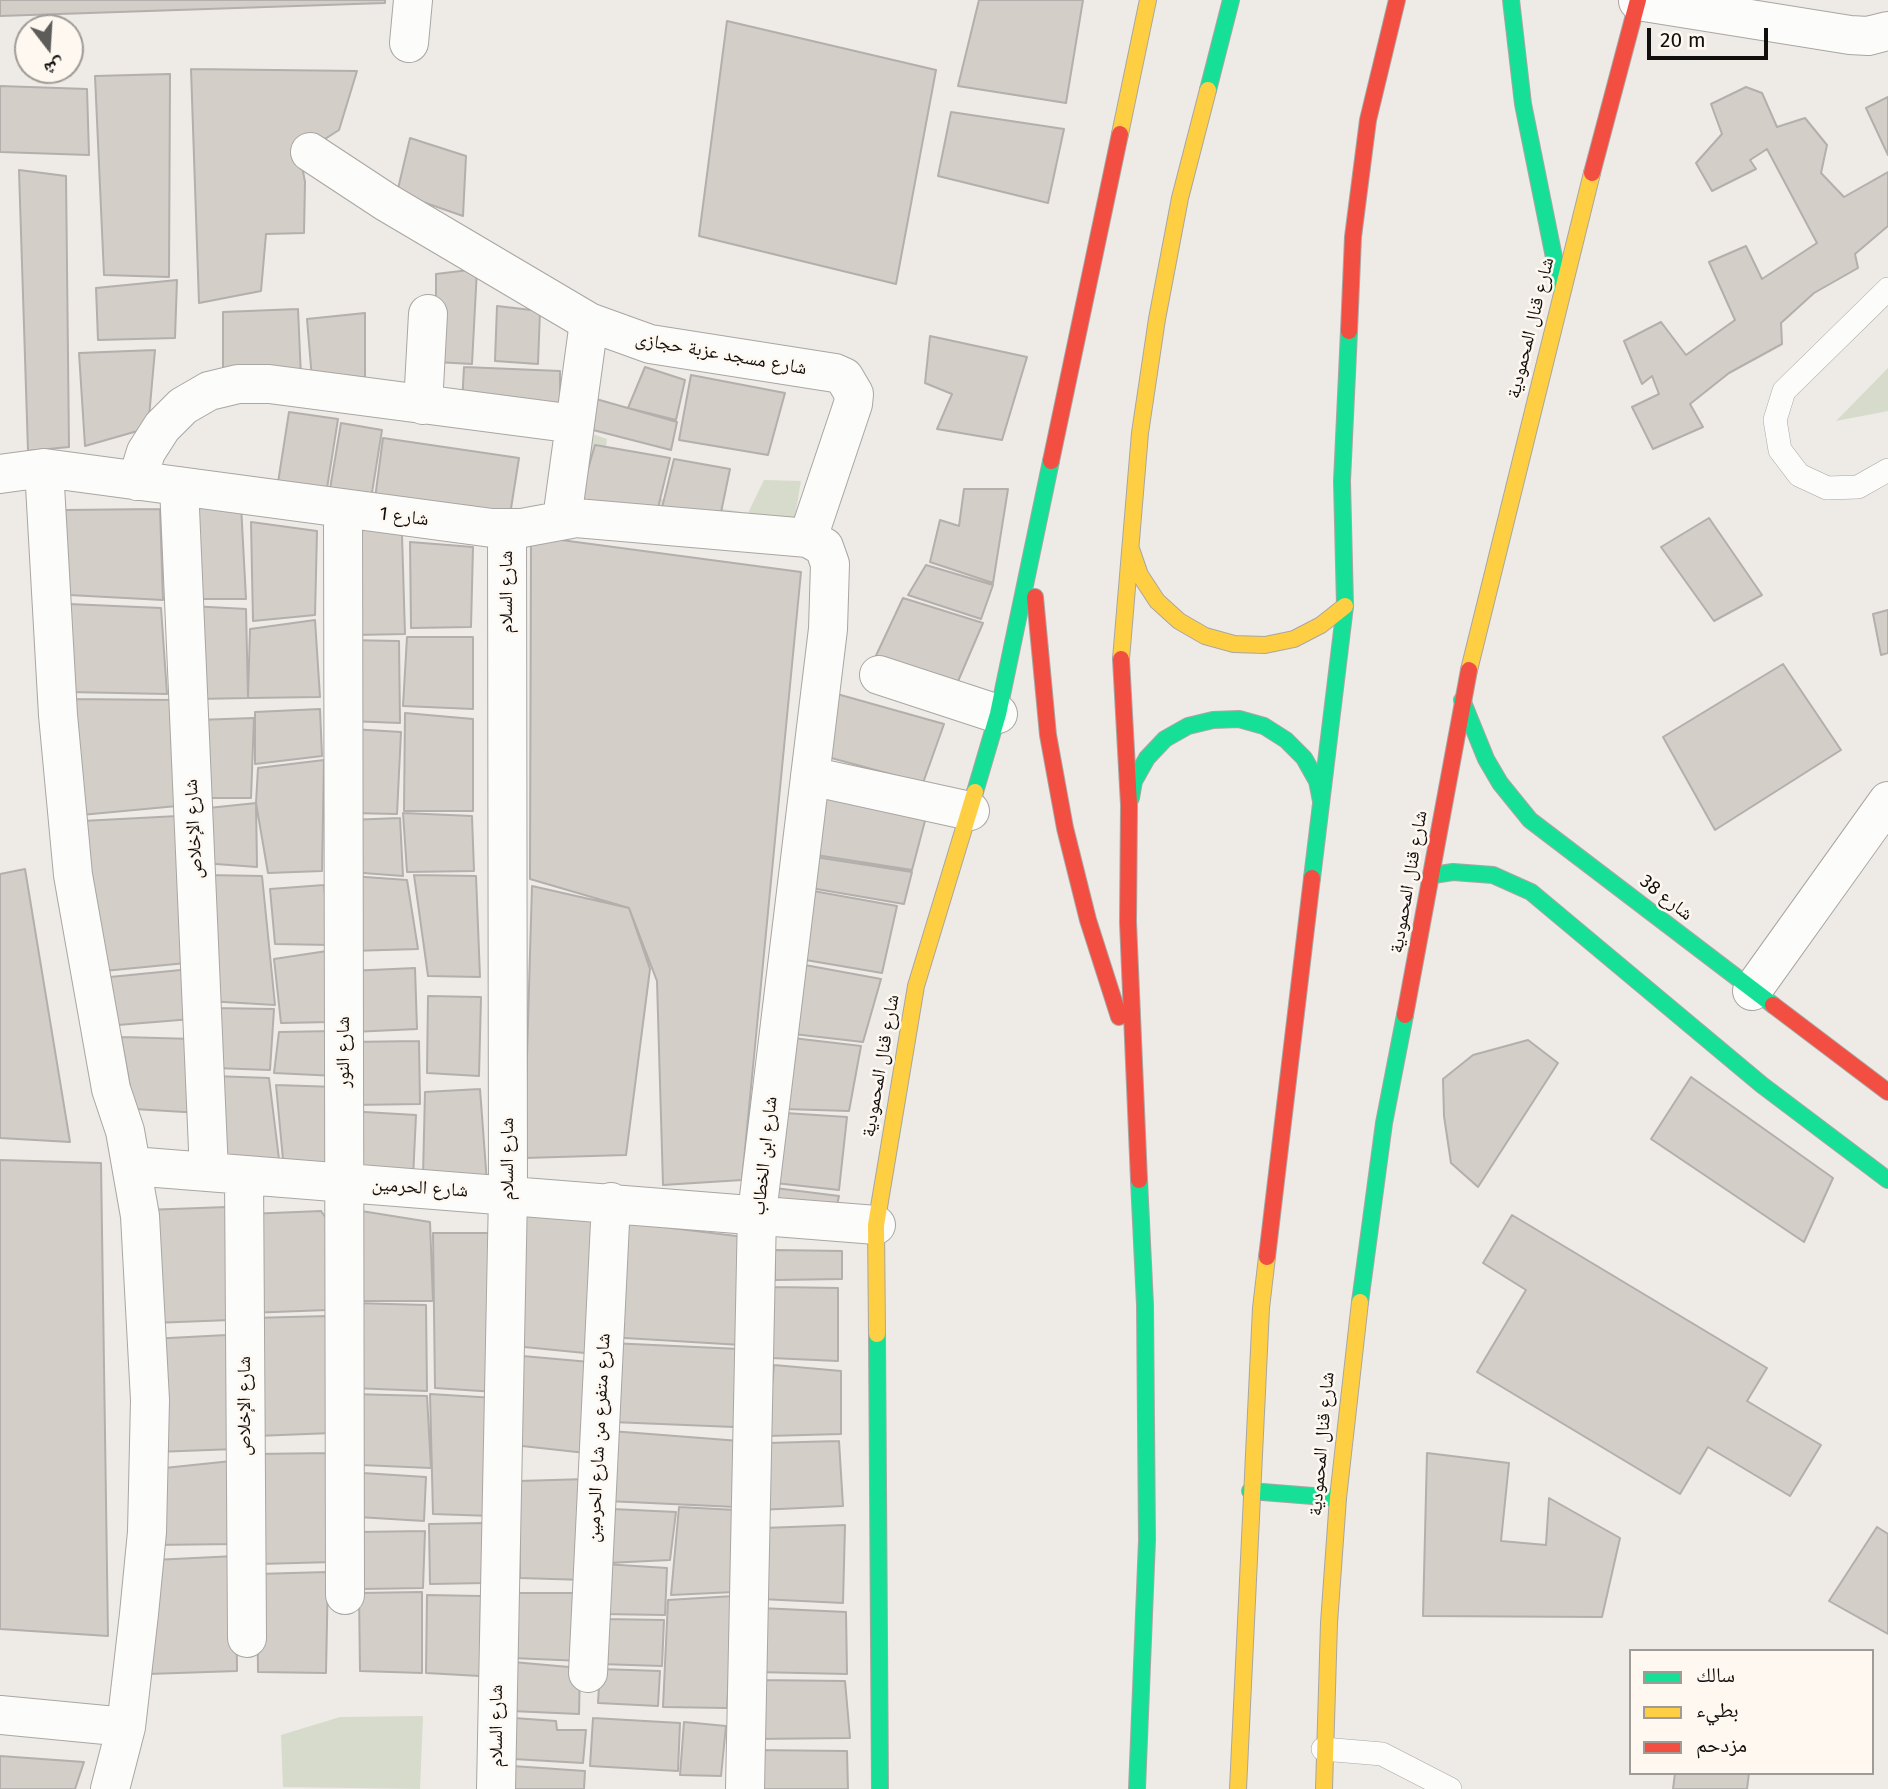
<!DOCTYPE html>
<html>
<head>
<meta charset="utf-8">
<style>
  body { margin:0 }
  #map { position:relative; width:1888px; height:1789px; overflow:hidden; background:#eeeae6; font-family:"Fira Sans","Noto Naskh Arabic",sans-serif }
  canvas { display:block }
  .legend { position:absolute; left:1629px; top:1649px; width:245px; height:126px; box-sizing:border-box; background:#fef8f1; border:2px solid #9f9b96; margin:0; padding:9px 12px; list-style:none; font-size:21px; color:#110f0d }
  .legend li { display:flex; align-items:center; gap:14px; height:35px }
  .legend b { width:35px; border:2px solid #9f9b96 }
  .north { position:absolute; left:14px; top:14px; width:70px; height:70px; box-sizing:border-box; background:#fef8f1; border:2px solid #9f9b96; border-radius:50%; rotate:163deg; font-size:19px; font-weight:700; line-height:28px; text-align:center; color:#110f0d }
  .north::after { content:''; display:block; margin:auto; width:24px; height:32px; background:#5e5c59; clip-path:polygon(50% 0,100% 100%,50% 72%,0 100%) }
  .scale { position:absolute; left:1647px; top:28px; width:121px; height:32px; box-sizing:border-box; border:4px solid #110f0d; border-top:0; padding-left:9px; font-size:21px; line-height:24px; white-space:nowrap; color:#110f0d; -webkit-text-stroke:5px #fef8f1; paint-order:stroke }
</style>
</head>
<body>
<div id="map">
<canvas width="1888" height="1789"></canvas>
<ul class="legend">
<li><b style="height:9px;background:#16e098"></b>سالك</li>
<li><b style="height:9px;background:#ffcf43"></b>بطيء</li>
<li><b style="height:9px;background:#f24e42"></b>مزدحم</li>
</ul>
<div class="north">ش</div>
<div class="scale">20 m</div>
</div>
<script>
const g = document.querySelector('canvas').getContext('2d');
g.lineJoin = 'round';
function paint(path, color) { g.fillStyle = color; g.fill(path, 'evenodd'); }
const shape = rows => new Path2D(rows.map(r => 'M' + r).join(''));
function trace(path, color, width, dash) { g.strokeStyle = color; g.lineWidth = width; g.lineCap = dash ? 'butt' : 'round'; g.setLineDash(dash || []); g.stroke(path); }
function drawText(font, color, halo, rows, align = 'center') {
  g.font = font + ' "Fira Sans","Noto Naskh Arabic",sans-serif'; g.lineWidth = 5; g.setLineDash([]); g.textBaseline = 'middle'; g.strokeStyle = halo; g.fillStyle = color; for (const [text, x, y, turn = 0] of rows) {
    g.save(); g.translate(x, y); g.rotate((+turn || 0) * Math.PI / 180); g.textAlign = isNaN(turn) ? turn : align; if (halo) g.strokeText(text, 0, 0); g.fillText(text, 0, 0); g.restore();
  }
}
const green = shape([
  [1888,368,1888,411,1836,421],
  [584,431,607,439,601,489,748,513,764,480,801,481,793,528,573,507],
  [423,1716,420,1789,283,1787,281,1735,340,1717]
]);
const building = shape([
  [0,0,385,0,385,3,0,16,0,0],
  [979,0,1083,0,1066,103,958,86,979,0],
  [727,21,936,70,896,284,699,236,727,21],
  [191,69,357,71,339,130,300,155,305,182,304,233,266,234,261,291,199,303,191,69],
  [170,74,169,277,104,275,95,76,170,74],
  [0,86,87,89,89,155,0,152,0,86],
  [1746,87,1762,93,1777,127,1805,118,1827,145,1821,173,1844,197,1888,172,1888,226,1855,254,1858,268,1814,293,1781,323,1782,344,1729,373,1690,404,1703,427,1653,449,1632,407,1659,394,1652,376,1642,384,1624,341,1661,322,1686,355,1735,320,1709,262,1746,246,1762,279,1817,243,1767,149,1750,160,1756,169,1712,191,1696,163,1722,134,1711,104,1746,87],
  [1888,97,1888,155,1866,108,1888,97],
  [951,112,1064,129,1048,203,938,176,951,112],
  [410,138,466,156,463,216,397,193,410,138],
  [19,170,66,176,69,447,28,451,19,170],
  [477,269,472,364,436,362,436,274,477,269],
  [177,280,175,338,98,340,96,288,177,280],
  [497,306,540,311,538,364,495,361,497,306],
  [298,309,301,377,223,377,223,312,298,309],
  [365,313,365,387,312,379,307,319,365,313],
  [930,336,1027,357,1002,440,937,429,952,394,925,383,930,336],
  [155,350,148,428,85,446,79,353,155,350],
  [464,367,560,371,560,414,462,404,464,367],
  [645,367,685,380,676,420,628,408,645,367],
  [691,375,785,393,768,455,679,440,691,375],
  [596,399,677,422,671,450,589,429,596,399],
  [289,412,338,419,325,501,277,489,289,412],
  [341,423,382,430,370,505,328,501,341,423],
  [383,438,519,458,509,521,374,506,383,438],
  [595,445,670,458,657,512,579,500,595,445],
  [674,459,730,469,719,522,660,516,674,459],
  [964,489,1008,489,993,583,930,562,940,520,959,526,964,489],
  [185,504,241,505,246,599,193,599,185,504],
  [160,509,163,600,69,595,65,510,160,509],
  [1709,518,1762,595,1714,621,1661,547,1709,518],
  [251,522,317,531,315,615,253,621,251,522],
  [349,522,402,535,405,634,354,635,349,522],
  [531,536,801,572,742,1180,663,1185,657,981,629,908,530,879,531,536],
  [410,542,473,547,471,627,411,628,410,542],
  [926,565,993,585,981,619,908,595,926,565],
  [903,598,983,623,956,686,873,662,903,598],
  [69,604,161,608,167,694,69,692,69,604],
  [190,606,246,609,248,698,196,699,190,606],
  [1888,610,1888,653,1881,655,1873,614,1888,610],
  [315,620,320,697,248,698,250,629,315,620],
  [407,637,473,637,473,709,403,706,407,637],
  [347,640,399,641,400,723,348,721,347,640],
  [1783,664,1841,750,1715,830,1663,737,1783,664],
  [837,694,944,724,923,783,824,756,837,694],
  [68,699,175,700,177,806,81,815,68,699],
  [320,709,322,756,255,764,255,712,320,709],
  [405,713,473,719,473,811,404,811,405,713],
  [254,718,251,798,204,798,197,720,254,718],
  [351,729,401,732,397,814,350,813,351,729],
  [324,760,322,871,268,873,256,803,258,768,324,760],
  [827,788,926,817,912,870,816,855,827,788],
  [256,803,257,867,202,863,199,809,256,803],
  [403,813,472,816,474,871,407,872,403,813],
  [178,816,186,963,104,971,82,821,178,816],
  [400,818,403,876,350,872,349,820,400,818],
  [815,857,912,872,904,904,805,887,815,857],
  [25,869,70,1142,0,1138,0,874,25,869],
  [204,875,262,876,275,1005,207,1001,204,875],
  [414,875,476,876,480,977,428,976,414,875],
  [351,876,407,880,418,949,350,951,351,876],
  [324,885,330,945,275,944,270,889,324,885],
  [532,886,629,908,650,969,626,1155,524,1158,532,886],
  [802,889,897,906,882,973,794,958,802,889],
  [327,951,331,1022,281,1023,274,959,327,951],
  [794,963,881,979,863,1042,785,1033,794,963],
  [415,968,417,1029,352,1032,349,971,415,968],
  [191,969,192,1019,118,1025,110,977,191,969],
  [428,996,481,997,479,1076,427,1073,428,996],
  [213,1008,274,1009,270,1070,215,1068,213,1008],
  [335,1031,337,1076,274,1073,279,1032,335,1031],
  [121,1037,194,1039,201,1113,134,1109,121,1037],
  [784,1037,861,1046,849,1111,784,1109,784,1037],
  [1528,1040,1558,1063,1478,1187,1451,1163,1444,1116,1443,1079,1473,1055,1528,1040],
  [419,1041,420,1104,352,1105,350,1042,419,1041],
  [213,1076,269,1078,280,1167,221,1159,213,1076],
  [1691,1077,1833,1178,1804,1242,1651,1139,1691,1077],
  [276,1085,336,1087,331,1170,284,1170,276,1085],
  [480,1089,487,1183,423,1176,425,1092,480,1089],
  [347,1111,416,1115,413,1178,351,1172,347,1111],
  [785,1113,847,1117,839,1190,775,1183,785,1113],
  [0,1160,101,1163,108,1636,0,1629,0,1160],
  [775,1188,839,1196,835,1214,773,1207,775,1188],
  [227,1207,230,1320,153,1323,144,1210,227,1207],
  [355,1210,430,1222,433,1301,355,1301,355,1210],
  [321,1211,331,1225,328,1310,247,1313,248,1214,321,1211],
  [522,1213,599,1218,595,1354,514,1346,522,1213],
  [1512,1215,1767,1368,1747,1401,1821,1445,1790,1496,1708,1447,1680,1494,1477,1372,1526,1290,1483,1263,1512,1215],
  [615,1221,744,1237,742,1345,608,1337,615,1221],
  [433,1233,496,1233,496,1392,435,1388,433,1233],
  [775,1250,842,1251,842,1279,775,1280,775,1250],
  [774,1287,838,1288,838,1361,771,1358,774,1287],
  [353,1303,426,1305,427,1391,352,1388,353,1303],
  [329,1316,332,1433,256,1436,251,1318,329,1316],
  [227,1335,236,1449,155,1452,150,1339,227,1335],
  [610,1343,739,1349,734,1427,612,1422,610,1343],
  [511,1355,590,1362,586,1453,513,1445,511,1355],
  [774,1365,841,1371,841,1434,767,1436,774,1365],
  [351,1394,427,1396,431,1468,361,1465,351,1394],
  [430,1394,495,1398,492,1516,433,1514,430,1394],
  [611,1431,740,1441,736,1507,607,1501,611,1431],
  [839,1441,843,1506,758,1510,767,1443,839,1441],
  [335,1453,333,1562,259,1564,254,1454,335,1453],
  [1427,1453,1509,1463,1501,1541,1546,1545,1549,1498,1620,1538,1602,1617,1423,1616,1427,1453],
  [241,1460,236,1544,151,1545,155,1469,241,1460],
  [362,1473,426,1477,424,1521,358,1517,362,1473],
  [587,1479,585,1580,520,1578,519,1481,587,1479],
  [679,1507,736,1510,734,1592,671,1595,679,1507],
  [612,1509,676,1512,670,1560,607,1563,612,1509],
  [486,1523,487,1583,430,1584,429,1524,486,1523],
  [845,1525,843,1603,761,1599,763,1528,845,1525],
  [1877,1527,1888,1534,1888,1634,1829,1601,1877,1527],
  [425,1531,423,1588,362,1589,359,1532,425,1531],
  [236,1556,237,1671,148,1674,153,1560,236,1556],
  [604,1564,667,1568,665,1615,602,1614,604,1564],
  [328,1572,326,1673,258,1672,257,1574,328,1572],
  [422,1592,422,1673,360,1671,359,1593,422,1592],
  [518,1593,586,1593,582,1661,512,1658,518,1593],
  [427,1595,481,1596,480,1676,426,1673,427,1595],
  [734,1596,727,1708,663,1707,668,1600,734,1596],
  [760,1608,846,1612,847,1674,755,1672,760,1608],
  [602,1619,664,1620,662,1666,600,1664,602,1619],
  [513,1662,580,1668,579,1714,511,1711,513,1662],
  [600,1669,660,1671,658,1706,598,1703,600,1669],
  [757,1680,845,1681,850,1738,753,1739,757,1680],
  [514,1718,556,1721,557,1730,586,1730,583,1763,513,1759,514,1718],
  [593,1718,680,1723,678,1771,590,1766,593,1718],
  [684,1722,726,1726,721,1776,680,1775,684,1722],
  [750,1750,847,1751,848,1789,750,1789,750,1750],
  [0,1756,84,1762,75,1789,0,1789,0,1756],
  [512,1766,585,1771,584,1789,507,1789,512,1766],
  [1675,1773,1749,1773,1747,1789,1673,1789,1675,1773]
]);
const lane = shape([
  [1888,289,1784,391,1775,420,1780,450,1799,475,1827,488,1858,487,1888,470],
  [1323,1749,1382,1754,1450,1789]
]);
const street = shape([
  [1638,1,1850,35,1868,36,1888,31],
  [409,43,413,0],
  [310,152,386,202,589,322,650,344,835,373,844,377,854,394,853,404,808,538],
  [423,405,428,314],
  [44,468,58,715,73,875,111,1089,125,1131,140,1216,150,1400,147,1532,139,1614,126,1727,110,1789],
  [0,474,44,468,492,528,522,528,576,518,808,538,824,547,830,564,828,629,757,1213,745,1789],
  [137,481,146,452,162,427,183,406,209,391,238,384,269,384,575,424],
  [179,486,209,1172],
  [343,509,345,1595],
  [562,519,589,322],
  [879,675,998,714],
  [810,776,970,811],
  [1752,991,1888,801],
  [132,1166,876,1225],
  [244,1175,247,1638],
  [588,1673,611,1202],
  [0,1715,126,1727],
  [496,1789,508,1194,507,529]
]);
const fast = shape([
  [1511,0,1523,104,1560,287],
  [1208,90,1231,0],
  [1462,700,1486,759,1500,783,1530,820,1773,1005],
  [975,792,998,714,1051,461],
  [1131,798,1134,781,1147,758,1165,739,1188,726,1213,720,1239,719,1264,726,1286,740,1304,758,1317,781,1321,801],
  [1433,875,1453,872,1493,875,1531,892,1762,1085,1888,1180],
  [1312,878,1345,606,1342,481,1349,331],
  [1360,1302,1384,1123,1405,1015],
  [877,1334,880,1789],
  [1250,1491,1338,1498],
  [1137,1789,1147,1540,1145,1305,1139,1180]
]);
const slow = shape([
  [1120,134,1148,0],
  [1131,549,1140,575,1157,601,1179,621,1205,636,1234,644,1265,645,1294,639,1321,625,1345,606],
  [1121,659,1140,433,1157,319,1180,198,1208,90],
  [1469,670,1592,173],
  [877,1334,876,1225,916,986,975,792],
  [1238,1789,1261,1308,1267,1257],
  [1324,1789,1329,1623,1338,1498,1360,1302]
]);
const jam = shape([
  [1592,173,1638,0],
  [1349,331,1353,237,1368,120,1397,0],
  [1051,461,1120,134],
  [1035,597,1048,735,1065,828,1088,920,1119,1017],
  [1121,659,1129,805,1128,922,1139,1180],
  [1773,1005,1888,1092],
  [1405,1015,1469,670],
  [1267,1257,1312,878]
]);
const streetNames = [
  ["شارع قنال المحمودية",1531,328,-76],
  ["شارع مسجد عزبة حجازى",721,354,10],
  ["شارع 1",404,517,7],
  ["شارع السلام",507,592,-90],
  ["شارع الإخلاص",194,829,-93],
  ["شارع قنال المحمودية",1409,882,-80],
  ["شارع 38",1666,898,38],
  ["شارع النور",344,1052,-90],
  ["شارع قنال المحمودية",881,1066,-80],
  ["شارع ابن الخطاب",765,1156,-84],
  ["شارع السلام",508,1159,-90],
  ["شارع الحرمين",420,1188,4],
  ["شارع الإخلاص",245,1406,-90],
  ["شارع متفرع من شارع الحرمين",599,1438,-87],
  ["شارع قنال المحمودية",1322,1444,-85],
  ["شارع السلام",497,1726,-90]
];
paint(green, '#d7dbcc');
paint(building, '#d4cec8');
trace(building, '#b2afac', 2);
trace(lane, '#a9a6a3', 24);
trace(street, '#a9a6a3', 40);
trace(fast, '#a9a6a3', 18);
trace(slow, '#a9a6a3', 18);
trace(jam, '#a9a6a3', 18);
trace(lane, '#fcfcfb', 23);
trace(street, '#fcfcfb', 38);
trace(fast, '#16e098', 16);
trace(slow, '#ffcf43', 16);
trace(jam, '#f24e42', 16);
drawText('19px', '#110f0d', '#fef8f1', streetNames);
</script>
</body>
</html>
